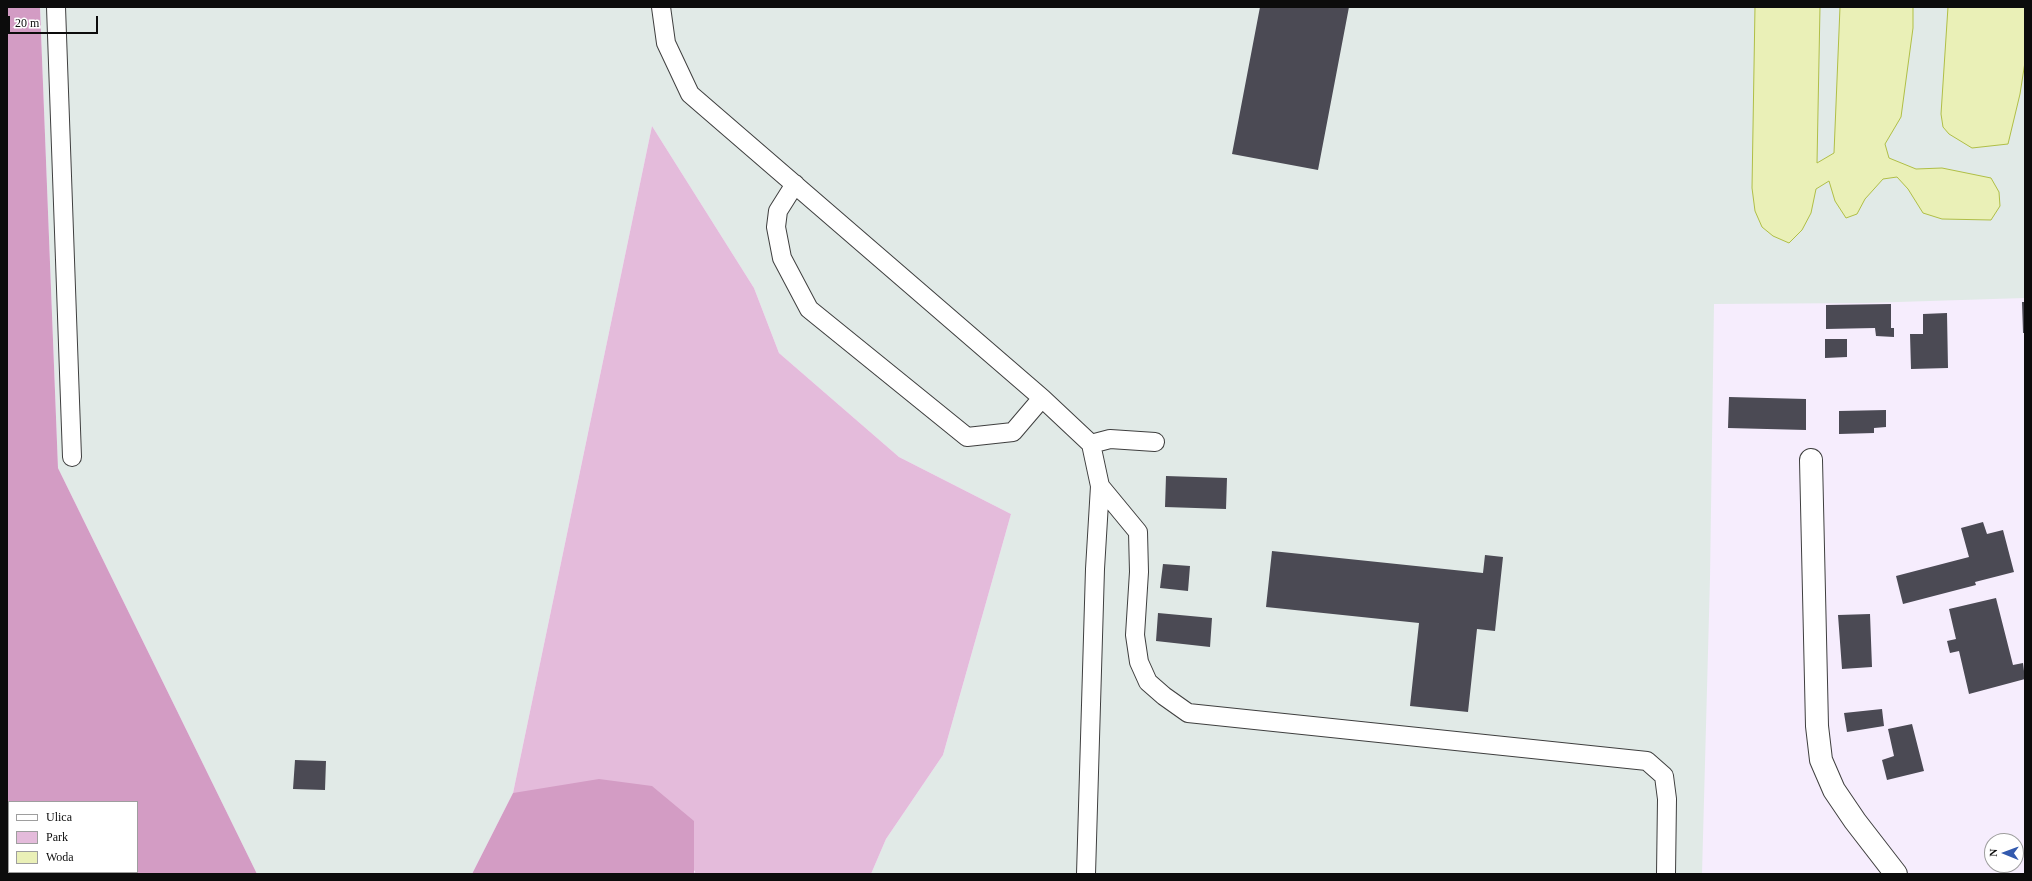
<!DOCTYPE html>
<html>
<head>
<meta charset="utf-8">
<style>
  body { margin:0 }
  #map { position:relative; width:2032px; height:881px; overflow:hidden; background:#f6edfd; font-family:"Times New Roman",serif }
  canvas { display:block }
  .frame { position:absolute; inset:0; border:8px solid #0c0c0c; pointer-events:none }
  .legend { position:absolute; left:8px; top:801px; width:130px; height:72px; box-sizing:border-box; background:#fff; border:1px solid #9e9e9e; margin:0; padding:5px 7px; list-style:none; font-size:12px; color:#0c0c0c }
  .legend li { display:flex; align-items:center; gap:8px; height:20px }
  .legend b { width:20px; border:1px solid #9e9e9e }
  .north { position:absolute; left:1984px; top:833px; width:40px; height:40px; box-sizing:border-box; background:#fff; border:1px solid #9e9e9e; border-radius:50%; rotate:271deg; font-size:11px; font-weight:700; line-height:16px; text-align:center; color:#0c0c0c }
  .north::after { content:''; display:block; margin:auto; width:14px; height:18px; background:#335aae; clip-path:polygon(50% 0,100% 100%,50% 72%,0 100%) }
  .scale { position:absolute; left:8px; top:16px; width:90px; height:18px; box-sizing:border-box; border:2px solid #0c0c0c; border-top:0; padding-left:5px; font-size:12px; line-height:14px; white-space:nowrap; color:#0c0c0c; -webkit-text-stroke:3px #fff; paint-order:stroke }
</style>
</head>
<body>
<div id="map">
<canvas width="2032" height="881"></canvas>
<div class="frame"></div>
<ul class="legend">
<li><b style="height:5px;background:#fff"></b>Ulica</li>
<li><b style="height:11px;background:#e4bbdb"></b>Park</li>
<li><b style="height:11px;background:#eaf0b7"></b>Woda</li>
</ul>
<div class="north">N</div>
<div class="scale">20 m</div>
</div>
<script>
const g = document.querySelector('canvas').getContext('2d');
g.lineJoin = 'round';
function paint(path, color) { g.fillStyle = color; g.fill(path, 'evenodd'); }
const shape = rows => new Path2D(rows.map(r => 'M' + r).join(''));
function trace(path, color, width, dash) { g.strokeStyle = color; g.lineWidth = width; g.lineCap = dash ? 'butt' : 'round'; g.setLineDash(dash || []); g.stroke(path); }
const industrial = shape([
  [40,7,2025,7,2025,298,1866,303,1714,304,1710,578,1702,874,871,874,886,839,943,755,1011,514,899,457,779,353,754,288,652,126,513,793,472,874,257,874,58,468]
]);
const green = shape([
  [652,126,754,288,779,353,899,457,1011,514,943,755,886,839,871,874,694,874,695,871,513,793]
]);
const forest = shape([
  [7,7,40,7,58,468,257,874,7,874],
  [9,802,137,802,137,872,9,872],
  [599,779,652,786,694,821,694,874,472,874,513,793]
]);
const water = shape([
  [1755,7,1820,7,1817,163,1834,153,1840,7,1913,7,1913,28,1901,117,1885,144,1889,158,1916,169,1942,168,1991,178,1999,192,2000,206,1991,220,1942,219,1923,213,1908,189,1897,177,1883,179,1865,199,1857,214,1846,218,1835,201,1829,181,1816,189,1811,213,1802,230,1789,243,1773,236,1762,227,1755,211,1752,188,1755,7],
  [1948,7,2025,7,2025,62,2020,94,2008,144,1972,148,1949,134,1943,127,1941,114,1948,7]
]);
const building = shape([
  [1260,7,1349,7,1318,170,1232,154],
  [2022,302,2025,302,2025,333,2023,333],
  [1891,304,1891,328,1894,328,1894,337,1876,336,1875,328,1826,329,1826,305],
  [1947,313,1948,368,1911,369,1910,334,1923,334,1923,314],
  [1825,339,1847,339,1847,357,1825,358],
  [1729,397,1806,399,1806,430,1728,428],
  [1886,410,1886,427,1874,428,1874,433,1839,434,1839,411],
  [1166,476,1227,478,1226,509,1165,507],
  [1983,522,1987,534,2003,530,2014,572,1975,582,1976,585,1903,604,1896,576,1969,557,1961,528],
  [1272,551,1483,573,1485,555,1503,557,1495,631,1477,629,1468,712,1410,706,1419,623,1266,607],
  [1163,564,1190,566,1188,591,1160,588],
  [1996,598,2013,665,2023,663,2025,679,1969,694,1959,651,1950,653,1947,641,1956,639,1949,609],
  [1158,613,1212,618,1210,647,1156,641],
  [1870,614,1872,667,1842,669,1838,615],
  [1882,709,1884,726,1847,732,1844,713],
  [1912,724,1924,771,1887,780,1882,760,1894,756,1888,729],
  [295,760,326,761,325,790,293,789]
]);
const lane = shape([
  [56,7,72,457],
  [661,7,666,43,690,94,1042,398,1091,444,1100,486,1138,532,1139,572,1135,635,1139,662,1148,682,1164,696,1188,713,1647,761,1664,776,1667,799,1666,874],
  [795,184,778,211,776,227,782,258,809,309,967,437,1013,432,1042,398],
  [1091,444,1110,439,1155,442],
  [1086,874,1095,569,1100,486]
]);
const street = shape([
  [1811,460,1817,726,1821,760,1834,790,1855,821,1896,874]
]);
paint(industrial, '#e1eae7');
paint(green, '#e4bbdb');
paint(forest, '#d39cc4');
paint(water, '#eaf0b7');
trace(water, '#b0bf46', 1);
paint(building, '#4b4a54');
trace(lane, '#3f3f3f', 20);
trace(street, '#3f3f3f', 24);
trace(lane, '#fff', 18);
trace(street, '#fff', 22);
</script>
</body>
</html>
